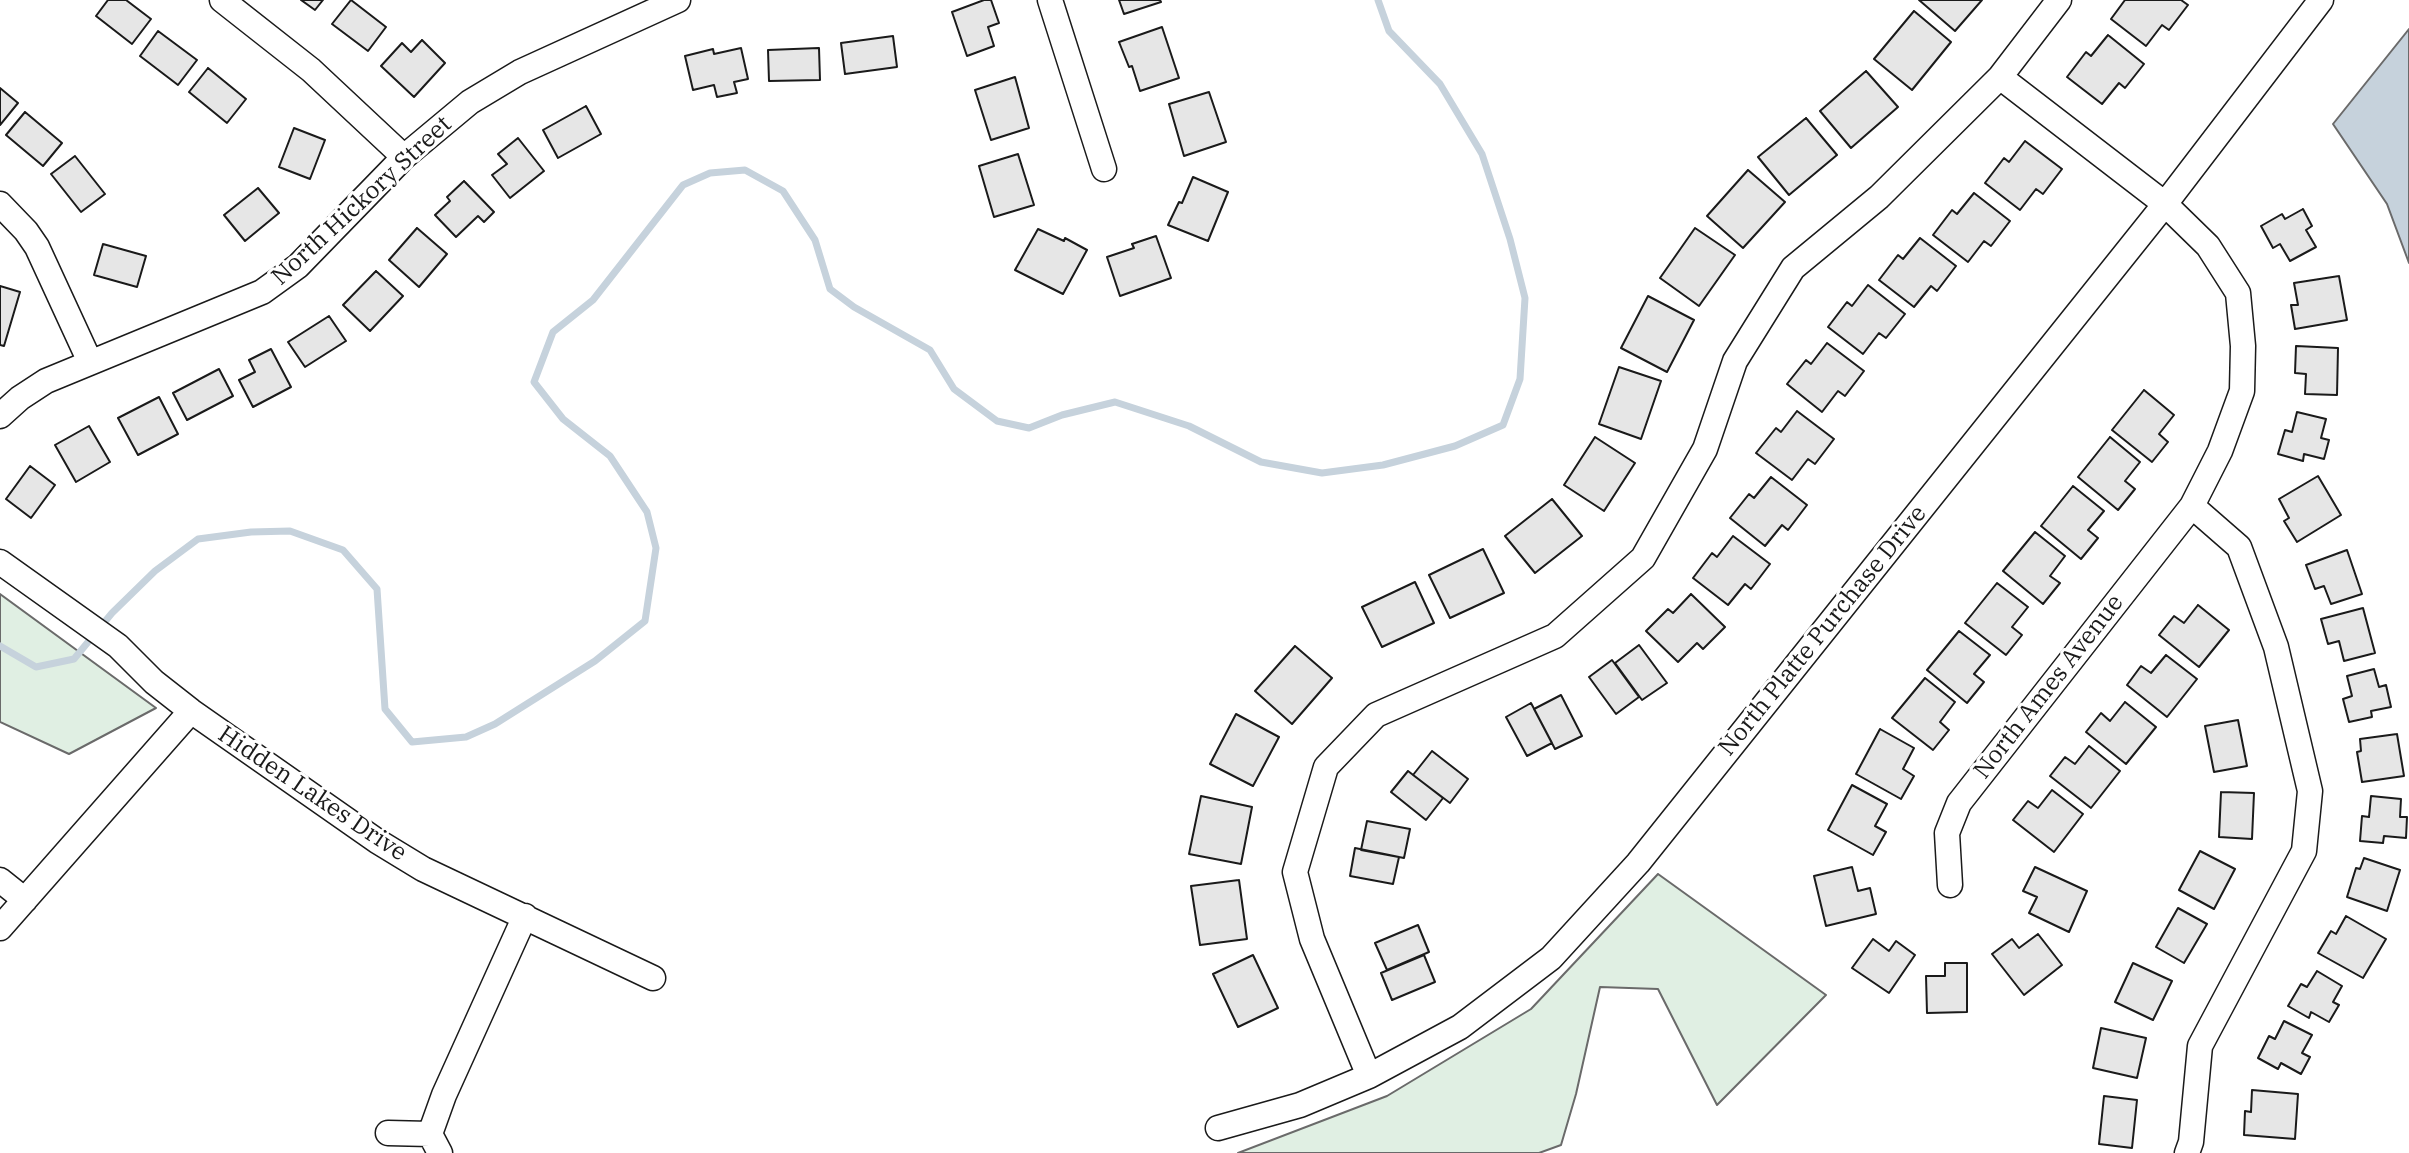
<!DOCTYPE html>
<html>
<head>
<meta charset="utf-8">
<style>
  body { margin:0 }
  canvas { display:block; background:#fff }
</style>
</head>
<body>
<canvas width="2409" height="1153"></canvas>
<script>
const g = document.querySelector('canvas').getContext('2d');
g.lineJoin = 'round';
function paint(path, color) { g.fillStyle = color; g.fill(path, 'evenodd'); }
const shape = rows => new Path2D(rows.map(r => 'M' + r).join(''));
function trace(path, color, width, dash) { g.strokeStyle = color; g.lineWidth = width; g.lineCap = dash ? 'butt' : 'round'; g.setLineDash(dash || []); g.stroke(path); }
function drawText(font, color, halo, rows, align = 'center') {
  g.font = font + ' "IBM Plex Serif",serif'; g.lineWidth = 6; g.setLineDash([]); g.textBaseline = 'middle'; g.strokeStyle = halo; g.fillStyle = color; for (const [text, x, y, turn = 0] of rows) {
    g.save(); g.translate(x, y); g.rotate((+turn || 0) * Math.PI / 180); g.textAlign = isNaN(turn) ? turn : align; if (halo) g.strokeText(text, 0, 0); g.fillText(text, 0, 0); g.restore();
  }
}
const green = shape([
  [0,594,156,708,69,754,0,722,0,594],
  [1658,874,1826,995,1717,1105,1658,989,1600,987,1576,1094,1561,1145,1539,1153,1238,1153,1387,1096,1531,1009,1658,874]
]);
const water = shape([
  [2409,29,2409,263,2387,204,2333,124,2409,29]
]);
const stream = shape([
  [0,646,36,667,74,659,112,613,155,571,198,539,251,532,290,531,343,550,377,589,385,709,412,742,466,737,495,724,595,661,645,621,656,548,647,512,610,456,563,419,534,382,553,332,593,300,683,185,710,173,745,170,783,191,815,240,830,289,854,307,930,350,954,389,997,421,1029,428,1062,415,1115,402,1189,426,1261,462,1322,473,1383,465,1455,446,1503,425,1520,379,1525,298,1510,239,1482,154,1440,84,1389,31,1378,0]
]);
const building = shape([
  [108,0,126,0,151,19,132,44,96,16,108,0],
  [301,0,323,0,315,10,301,0],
  [351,0,386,27,368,51,332,24,351,0],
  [984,0,991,0,999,23,988,27,994,46,967,56,952,12,984,0],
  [1119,0,1160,0,1161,2,1124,14,1119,0],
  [1919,0,1982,0,1955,31,1919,0],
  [2125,0,2181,0,2188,5,2169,30,2162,25,2146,46,2111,19,2125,0],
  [1914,11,1951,42,1912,90,1874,59,1914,11],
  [1162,27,1179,78,1140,91,1132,66,1129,67,1119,42,1162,27],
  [158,31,197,60,178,85,140,56,158,31],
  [2108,35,2144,64,2125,88,2119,83,2102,104,2067,77,2086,52,2091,56,2108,35],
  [893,36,897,67,845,74,841,43,893,36],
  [422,40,445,63,414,97,381,66,402,43,411,52,422,40],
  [741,48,748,79,734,82,737,93,717,97,714,85,693,90,685,56,713,49,714,54,741,48],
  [819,48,820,80,769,81,768,50,819,48],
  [208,68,246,99,227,123,189,92,208,68],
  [1866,71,1898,107,1851,148,1820,111,1866,71],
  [1015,77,1029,128,991,140,975,90,1015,77],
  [0,88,18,103,0,125,0,88],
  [1209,92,1226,142,1184,156,1169,104,1209,92],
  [586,106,601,134,558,158,543,130,586,106],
  [25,112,62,143,43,166,6,135,25,112],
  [1806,118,1837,155,1789,195,1758,157,1806,118],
  [294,128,325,140,310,179,279,167,294,128],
  [518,138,544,171,510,198,492,175,507,164,498,154,518,138],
  [2025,141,2062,169,2043,194,2036,189,2020,210,1985,183,2004,158,2009,162,2025,141],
  [1018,154,1034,205,994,217,979,166,1018,154],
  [75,156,105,194,81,212,51,174,75,156],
  [1748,170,1785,202,1743,248,1707,216,1748,170],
  [1193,177,1228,192,1208,241,1168,225,1179,202,1182,203,1193,177],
  [464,181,494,212,484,222,478,216,456,237,435,215,450,201,447,197,464,181],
  [258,188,279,213,245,241,224,215,258,188],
  [1974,193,2010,221,1991,246,1984,241,1968,262,1933,235,1952,210,1957,214,1974,193],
  [2303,209,2312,226,2306,230,2316,247,2290,261,2280,244,2273,248,2261,226,2282,214,2285,219,2303,209],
  [417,228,447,254,419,287,389,260,417,228],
  [1695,228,1735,255,1699,306,1660,278,1695,228],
  [1038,229,1064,241,1065,238,1087,250,1063,294,1015,270,1038,229],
  [1156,236,1171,278,1120,296,1107,257,1134,248,1132,244,1156,236],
  [1920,238,1956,266,1937,291,1931,286,1914,307,1879,280,1898,255,1903,259,1920,238],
  [103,244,146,256,137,287,94,275,103,244],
  [376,271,403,296,370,331,343,305,376,271],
  [2339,276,2347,320,2295,329,2291,305,2298,305,2294,283,2339,276],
  [1868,285,1905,314,1886,338,1879,333,1863,354,1828,327,1847,302,1852,306,1868,285],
  [0,286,20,292,4,346,0,345,0,286],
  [1648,296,1694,320,1667,372,1621,348,1648,296],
  [329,316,346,341,305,367,288,342,329,316],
  [1827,343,1864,371,1845,396,1838,391,1822,412,1787,384,1806,360,1811,364,1827,343],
  [2296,346,2338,348,2337,395,2305,394,2306,374,2295,373,2296,346],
  [271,349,291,387,253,407,239,380,255,372,249,360,271,349],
  [1619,367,1661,381,1641,439,1599,424,1619,367],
  [219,369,233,396,187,420,173,393,219,369],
  [2144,390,2174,415,2159,434,2168,442,2152,462,2112,430,2144,390],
  [159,397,178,434,138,455,118,418,159,397],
  [1797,411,1834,439,1815,464,1808,459,1792,480,1756,453,1776,428,1781,432,1797,411],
  [2297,412,2326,419,2321,438,2329,440,2324,459,2304,454,2303,461,2278,454,2285,430,2292,432,2297,412],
  [89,426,110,462,76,482,55,445,89,426],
  [1595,437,1635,463,1604,511,1564,485,1595,437],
  [2110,437,2140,462,2125,481,2135,489,2118,510,2078,477,2110,437],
  [30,466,55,485,31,518,6,499,30,466],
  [2318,476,2341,515,2297,542,2284,521,2289,518,2279,499,2318,476],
  [1771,477,1807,505,1788,530,1782,525,1765,546,1730,518,1749,494,1754,498,1771,477],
  [2073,486,2104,511,2088,530,2098,538,2081,559,2041,526,2073,486],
  [1552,499,1582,536,1535,573,1505,536,1552,499],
  [2035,532,2065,556,2050,576,2060,583,2043,604,2003,571,2035,532],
  [1733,536,1770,564,1751,589,1745,584,1728,605,1693,578,1712,553,1717,557,1733,536],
  [1483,549,1504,593,1450,618,1429,575,1483,549],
  [2347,550,2362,594,2331,604,2324,586,2315,589,2306,565,2347,550],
  [1415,582,1434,623,1382,647,1362,607,1415,582],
  [1997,583,2028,607,2012,627,2022,635,2006,655,1965,623,1997,583],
  [1691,594,1725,627,1703,649,1697,643,1678,662,1646,631,1668,609,1673,613,1691,594],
  [2198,605,2229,630,2199,667,2159,635,2174,616,2184,623,2198,605],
  [2363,608,2375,653,2344,661,2339,641,2328,644,2321,619,2363,608],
  [1959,631,1990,655,1974,674,1984,682,1967,703,1927,670,1959,631],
  [1639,645,1667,683,1642,700,1615,663,1639,645],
  [1295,646,1332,678,1292,724,1255,691,1295,646],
  [2166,655,2197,679,2167,717,2127,685,2141,666,2151,673,2166,655],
  [1612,660,1639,697,1616,714,1589,677,1612,660],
  [2374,669,2379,687,2386,685,2391,707,2371,711,2372,717,2349,722,2343,699,2352,696,2347,676,2374,669],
  [1925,678,1955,702,1940,722,1949,730,1933,750,1892,718,1925,678],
  [1561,695,1582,736,1555,749,1534,709,1561,695],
  [2125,702,2156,727,2126,764,2086,732,2101,713,2110,721,2125,702],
  [1531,703,1552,743,1527,756,1506,717,1531,703],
  [1236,714,1279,737,1253,786,1210,764,1236,714],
  [2238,720,2247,766,2214,772,2205,726,2238,720],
  [1880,729,1914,748,1903,769,1914,776,1901,799,1856,774,1880,729],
  [2397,734,2404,776,2362,782,2357,752,2361,751,2360,739,2397,734],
  [2089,746,2120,771,2091,808,2050,776,2065,757,2075,764,2089,746],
  [1432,751,1468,779,1450,803,1413,775,1432,751],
  [1408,771,1443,798,1426,820,1391,792,1408,771],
  [1852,785,1887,804,1875,826,1886,832,1873,855,1828,830,1852,785],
  [2052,790,2083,814,2054,852,2013,820,2028,801,2038,808,2052,790],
  [2221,792,2254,793,2252,839,2219,837,2221,792],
  [1201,796,1252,807,1241,864,1189,854,1201,796],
  [2371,796,2401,799,2400,817,2407,817,2406,838,2384,836,2383,843,2360,841,2362,816,2369,817,2371,796],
  [1367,821,1410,829,1404,858,1361,850,1367,821],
  [1355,848,1399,857,1393,884,1350,876,1355,848],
  [2200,851,2235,869,2214,909,2179,890,2200,851],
  [2364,858,2400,870,2387,911,2347,897,2356,868,2360,869,2364,858],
  [1852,867,1858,891,1870,888,1876,914,1826,926,1814,876,1852,867],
  [2035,867,2087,891,2069,932,2029,913,2037,897,2023,891,2035,867],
  [1239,880,1247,939,1200,945,1191,886,1239,880],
  [2178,908,2207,924,2184,963,2156,947,2178,908],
  [2346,916,2386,939,2363,978,2318,953,2331,931,2336,934,2346,916],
  [1418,925,1429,952,1387,970,1375,943,1418,925],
  [2038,934,2062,965,2024,995,1992,954,2012,939,2019,948,2038,934],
  [1873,939,1889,951,1896,941,1915,955,1889,993,1852,968,1873,939],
  [1253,955,1278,1008,1238,1027,1213,974,1253,955],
  [1424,955,1435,982,1392,1000,1381,973,1424,955],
  [1945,963,1967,963,1967,1012,1927,1013,1926,976,1945,976,1945,963],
  [2133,963,2172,981,2153,1020,2115,1002,2133,963],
  [2317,971,2342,986,2333,1002,2339,1005,2329,1022,2311,1012,2309,1018,2288,1006,2301,984,2307,987,2317,971],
  [2284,1021,2312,1035,2302,1053,2310,1057,2301,1074,2281,1063,2278,1069,2258,1058,2269,1036,2275,1039,2284,1021],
  [2101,1028,2146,1038,2137,1078,2093,1068,2101,1028],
  [2252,1090,2298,1094,2295,1139,2244,1135,2245,1111,2251,1112,2252,1090],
  [2104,1096,2137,1100,2132,1148,2099,1144,2104,1096]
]);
const minor = shape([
  [222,0,311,70,404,157],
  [1050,0,1104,169],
  [0,204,26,231,37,247,90,362],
  [0,416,20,398,46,381,262,292,298,266,404,157,470,102,520,72,678,0],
  [0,562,118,646,154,682,191,711,377,841,423,869,653,978],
  [0,880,25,900],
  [1950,885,1947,833,1959,803,2192,506,2220,451,2242,391,2243,346,2238,293,2208,246,2165,204,2000,77],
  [0,928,191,711],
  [1369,1076,1312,939,1295,872,1326,767,1376,715,1555,636,1643,558,1705,449,1735,361,1793,268,1879,197,2000,77,2059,0],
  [1218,1128,1300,1105,1369,1076,1460,1027,1551,958,1638,863,2165,204,2321,0],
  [388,1133,430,1134],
  [440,1153,430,1134,444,1095,525,916],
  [2187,1153,2191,1142,2200,1046,2304,851,2310,791,2276,647,2239,547,2192,506]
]);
const streetNames = [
  ["North Hickory Street",362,201,-43],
  ["North Platte Purchase Drive",1823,631,-51],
  ["North Ames Avenue",2049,687,-52],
  ["Hidden Lakes Drive",312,794,34]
];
paint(green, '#e0efe3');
trace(green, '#6a6a6a', 2);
paint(water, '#c6d2dc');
trace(water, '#6a6a6a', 2);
trace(stream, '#c6d2dc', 7);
paint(building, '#e6e6e6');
trace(building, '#1a1a1a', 2);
trace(minor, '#1a1a1a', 27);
trace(minor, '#fff', 24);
drawText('24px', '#1a1a1a', '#fff', streetNames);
</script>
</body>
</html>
